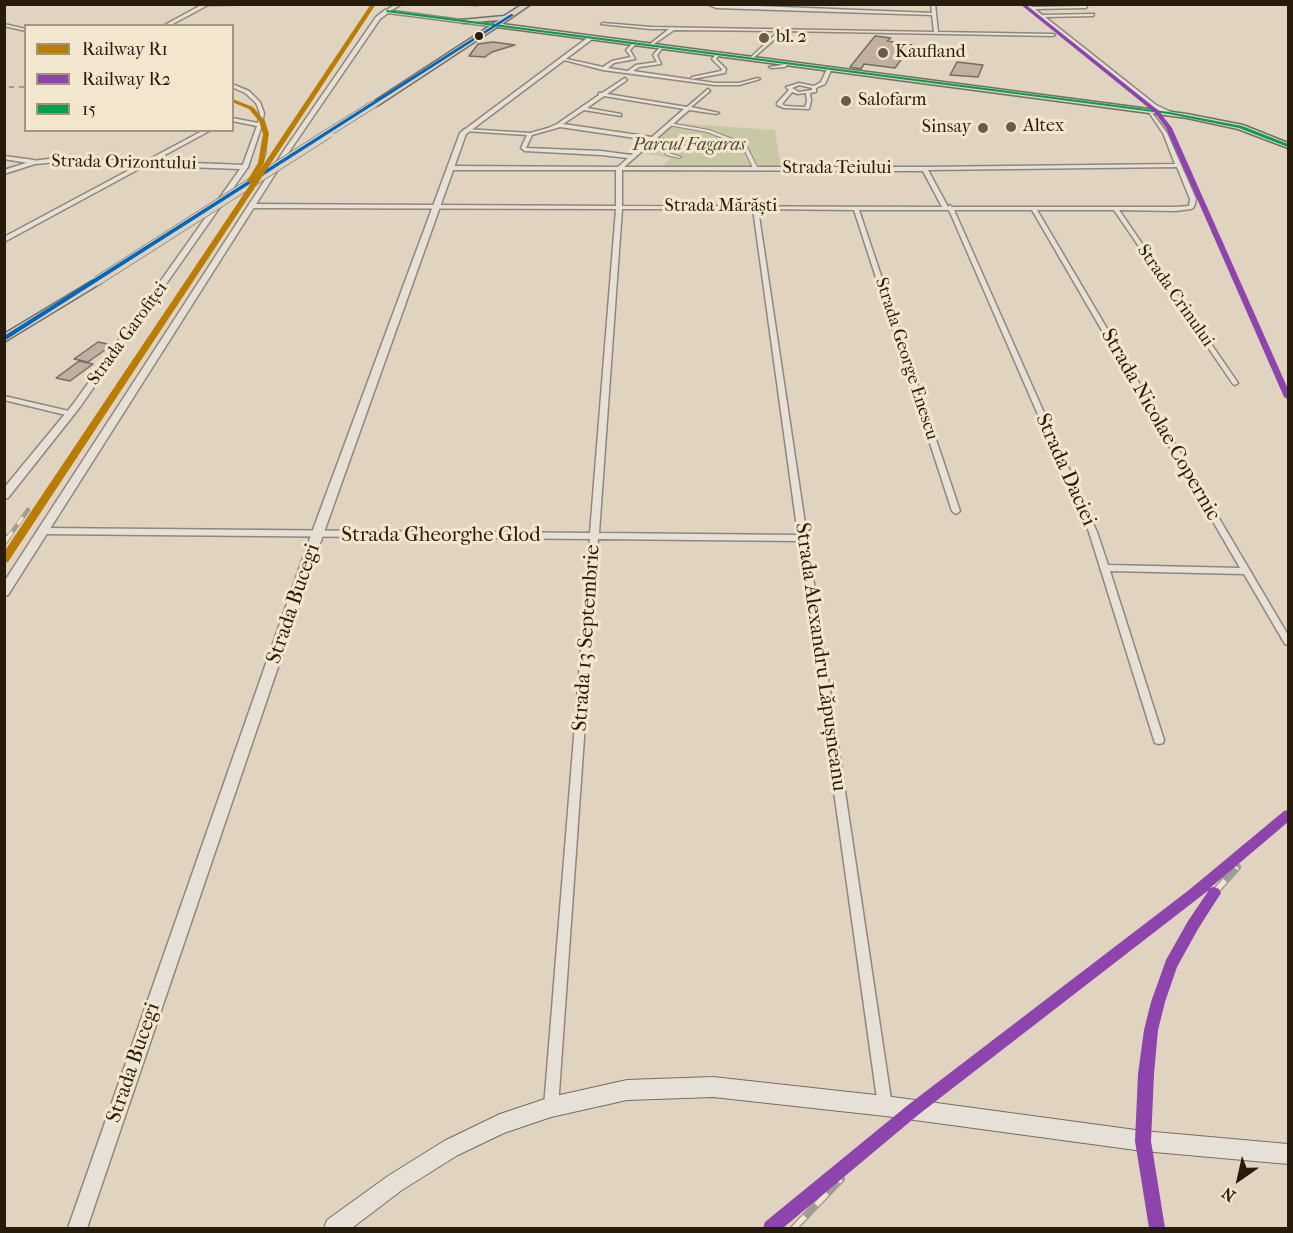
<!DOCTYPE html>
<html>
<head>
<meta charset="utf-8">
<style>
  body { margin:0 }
  #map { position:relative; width:1293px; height:1233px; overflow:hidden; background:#e0d4c1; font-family:"IM FELL French Canon",serif }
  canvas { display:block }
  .frame { position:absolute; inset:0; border:6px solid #271b0c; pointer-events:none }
  .legend { position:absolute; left:24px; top:24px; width:210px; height:108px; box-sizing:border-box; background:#f3e6ce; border:2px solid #a19580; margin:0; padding:8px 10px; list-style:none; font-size:18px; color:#271b0c }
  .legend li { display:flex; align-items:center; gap:12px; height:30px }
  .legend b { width:30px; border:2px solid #a19580 }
  .north { position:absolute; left:1209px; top:1149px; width:60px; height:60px; -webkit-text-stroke:4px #f3e6ce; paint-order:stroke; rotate:214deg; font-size:16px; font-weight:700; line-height:24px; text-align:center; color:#271b0c }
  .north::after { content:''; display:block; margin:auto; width:21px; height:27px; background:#271b0c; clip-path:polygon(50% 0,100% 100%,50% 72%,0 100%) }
</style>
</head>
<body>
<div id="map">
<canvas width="1293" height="1233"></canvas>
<div class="frame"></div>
<ul class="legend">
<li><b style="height:8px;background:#b97c04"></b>Railway R1</li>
<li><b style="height:8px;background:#8e44ad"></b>Railway R2</li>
<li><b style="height:8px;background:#029f4e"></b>15</li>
</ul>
<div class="north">N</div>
</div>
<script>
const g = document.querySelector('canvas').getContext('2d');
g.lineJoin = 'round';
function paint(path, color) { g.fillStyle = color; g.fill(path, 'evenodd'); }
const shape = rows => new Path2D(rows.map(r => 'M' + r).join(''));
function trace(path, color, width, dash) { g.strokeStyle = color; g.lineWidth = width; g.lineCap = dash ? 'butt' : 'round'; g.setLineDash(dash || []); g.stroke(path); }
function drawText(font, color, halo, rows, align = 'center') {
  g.font = font + ' "IM FELL French Canon",serif'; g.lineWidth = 6; g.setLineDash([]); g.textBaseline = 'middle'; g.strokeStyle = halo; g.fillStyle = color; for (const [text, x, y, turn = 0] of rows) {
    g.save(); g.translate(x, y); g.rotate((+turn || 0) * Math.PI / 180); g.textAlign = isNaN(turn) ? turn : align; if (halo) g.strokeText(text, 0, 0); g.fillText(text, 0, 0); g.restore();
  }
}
const green = shape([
  [675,123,775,130,781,168,661,168,670,158,642,153]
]);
const building = shape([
  [875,36,891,38,887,41,912,45,895,68,864,64,861,69,850,67,875,36],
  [493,42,515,45,492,52,485,57,469,56,478,44,493,42],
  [957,62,983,65,978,77,950,75,957,62],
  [98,342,112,345,88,362,74,359,98,342],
  [79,361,93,364,70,381,56,378,79,361]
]);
const pedestrian = shape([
  [669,123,709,130,735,140,748,149,758,169,754,170,745,151,742,149,731,150,671,143,666,150,669,153,681,157,679,158,667,155,662,150,667,142,652,140,650,139,651,138,731,148,739,146,733,142,707,132,668,125,668,123,669,123]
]);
const minor = shape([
  [203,4,271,4,208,5,169,26,163,26,203,4],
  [396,4,402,4,388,12,385,11,396,4],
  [458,4,479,4,477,5,458,4],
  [707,4,932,13,931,4,935,4,938,32,1053,34,1055,35,1053,36,784,31,752,59,751,57,779,31,674,30,651,46,650,44,669,29,651,29,601,24,603,23,651,27,934,32,932,15,716,8,707,4],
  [1024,4,1029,4,1032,7,1087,6,1086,8,1035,9,1042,15,1094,14,1093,16,1045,17,1156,105,1171,112,1171,114,1167,114,1152,107,1024,4],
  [4,24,26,29,26,31,4,26,4,24],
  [634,42,637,43,630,50,635,59,614,63,608,68,628,71,636,65,657,62,653,55,662,45,664,46,657,55,661,64,639,67,633,71,715,83,739,83,758,78,760,79,739,85,715,85,603,70,560,59,562,58,603,67,612,61,631,57,626,50,634,42],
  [717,53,720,54,716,59,726,69,725,73,692,79,692,77,721,71,722,69,712,59,717,53],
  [786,62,789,63,785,67,771,68,769,67,782,65,786,62],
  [828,67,832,68,825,84,816,88,816,92,810,93,811,101,809,109,784,108,777,105,777,103,789,90,786,87,799,83,814,86,821,82,828,67],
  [799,85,812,88,812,90,799,92,792,88,799,85],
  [792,92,798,94,806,93,807,101,805,107,785,106,782,104,792,92],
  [625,78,627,80,607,94,687,107,708,89,710,91,691,107,719,113,717,114,689,110,624,167,925,167,1175,164,1163,133,1148,111,1150,110,1167,133,1196,199,1194,207,1191,209,1175,211,1119,210,1238,383,1235,385,1233,384,1114,210,1037,210,1288,635,1288,645,1285,644,1244,574,1110,571,1164,740,1163,743,1159,744,1155,743,1154,740,1089,532,949,210,859,210,960,511,956,514,952,511,854,210,758,209,892,1106,890,1111,885,1113,880,1111,878,1106,799,541,598,539,558,1107,556,1112,551,1114,546,1112,544,1107,590,539,43,534,39,531,43,528,590,533,616,209,251,208,248,206,251,204,616,206,616,170,450,170,447,168,450,166,618,167,628,158,601,155,525,151,521,148,527,135,465,131,463,130,465,129,530,133,548,128,557,124,599,95,599,93,602,93,625,78],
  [604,96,684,109,652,137,563,124,584,110,621,116,621,114,587,108,604,96],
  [560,127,649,140,631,155,601,151,526,148,532,135,560,127],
  [1177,167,1190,199,1189,206,1175,207,952,207,950,205,948,207,928,170,1177,167],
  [622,170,923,171,942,207,622,206,622,170],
  [622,209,753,209,798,535,599,533,622,209],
  [954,210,1032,210,1240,568,1108,565,1097,532,954,210],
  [232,84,249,91,260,102,264,113,262,125,248,167,245,169,242,167,257,126,232,121,232,118,258,123,260,113,256,103,245,93,232,87,232,84],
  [204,130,211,130,4,242,4,237,204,130],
  [4,156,34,160,37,162,34,164,4,159,4,156],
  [4,396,73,412,74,414,70,416,4,400,4,396]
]);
const tertiary = shape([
  [385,10,500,25,497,27,388,13,380,19,291,149,8,595,4,596,4,582,285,149,376,17,385,10],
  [590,36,595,37,466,134,323,535,87,1228,68,1228,311,535,460,133,590,36],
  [57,158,245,165,248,167,80,407,8,498,4,499,4,488,74,403,240,169,57,162,35,164,4,174,4,170,32,161,57,158]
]);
const secondary = shape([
  [713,1077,885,1096,1143,1131,1288,1144,1288,1164,1143,1151,885,1116,713,1097,627,1100,551,1117,504,1133,458,1155,402,1190,352,1228,324,1228,327,1220,388,1176,444,1141,500,1114,551,1097,627,1080,713,1077]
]);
const primary = shape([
  [523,4,531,4,502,24,1187,114,1243,125,1288,143,1288,148,1238,129,1187,118,497,27,377,106,370,104,499,20,463,23,461,20,504,16,523,4],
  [97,278,101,279,101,283,4,342,4,334,97,278]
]);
const railFar4 = shape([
  [1022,4,1157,112,1172,134],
  [4,87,26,87],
  [232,100,251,108,262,121,266,134],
  [287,134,374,4]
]);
const railFar3 = shape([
  [1171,133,1249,309],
  [258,169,265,153,266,133],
  [171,309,288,133]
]);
const railFar2 = shape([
  [1249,308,1288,397],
  [7,539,28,510],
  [18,539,172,308]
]);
const railFar1 = shape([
  [4,543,8,537],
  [4,560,19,537],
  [1259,840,1288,815]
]);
const rail = shape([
  [771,1228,913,1110,1194,894,1260,838],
  [794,1228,841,1179],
  [1157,1228,1143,1141,1146,1074,1158,1002,1171,965,1193,925,1215,892,1237,867]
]);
const primaryBridgeFar1 = shape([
  [326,134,374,104]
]);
const primaryBridge = shape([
  [97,281,329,133]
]);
const bus1 = shape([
  [387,10,1169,112,1242,126,1288,144,1288,147,1239,128,1169,114,386,12,387,10]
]);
const bus2 = shape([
  [511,14,514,15,4,341,4,336,511,14]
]);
const rail1 = shape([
  [371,4,376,4,8,562,4,563,4,552,371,4],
  [232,99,253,107,265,121,269,134,264,163,252,182,250,183,247,181,258,163,263,134,259,121,249,109,232,102,232,99]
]);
const rail2 = shape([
  [1025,4,1159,111,1172,128,1288,389,1288,399,1284,397,1166,128,1155,113,1020,4,1025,4],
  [1288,810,1288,822,1210,888,1214,887,1219,889,1221,893,1198,929,1177,967,1165,1002,1158,1030,1154,1074,1151,1141,1165,1228,1149,1228,1135,1141,1138,1074,1144,1030,1151,1002,1166,960,1188,921,1209,890,918,1115,783,1228,763,1228,765,1222,908,1105,1189,890,1284,811,1288,810]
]);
const markers = [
  [479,36,5,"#271b0c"],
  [764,38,6,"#685c4b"],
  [883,53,6,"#685c4b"],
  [846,101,6,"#685c4b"],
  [1011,127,6,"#685c4b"],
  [983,128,6,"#685c4b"]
];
const farPoinames = [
  ["bl. 2",776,38],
  ["Kaufland",895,53],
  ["Salofarm",858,101],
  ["Altex",1023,127],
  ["Sinsay",971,128,"right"]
];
const farParknames = [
  ["Parcul Fagaras",689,146]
];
const farStreetnames = [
  ["Strada Orizontului",124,163,1],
  ["Strada Teiului",837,169],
  ["Strada Mărăști",721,207],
  ["Strada Crinului",1175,296,55],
  ["Strada Garofiței",128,334,-54],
  ["Strada George Enescu",906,359,72]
];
const streetNames = [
  ["Strada Nicolae Copernic",1160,425,60],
  ["Strada Daciei",1065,470,66],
  ["Strada Gheorghe Glod",441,536],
  ["Strada Bucegi",294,604,-71],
  ["Strada 13 Septembrie",587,638,-86],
  ["Strada Alexandru Lăpușneanu",820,657,82],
  ["Strada Bucegi",134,1063,-71]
];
paint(green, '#c8c8a6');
paint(building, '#c1afa1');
trace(building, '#756e62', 1.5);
trace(pedestrian, '#8f877b', 2);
trace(minor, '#8f877b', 3);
trace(tertiary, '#8f877b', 3);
trace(secondary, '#756e62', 2);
trace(primary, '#756e62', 3);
paint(pedestrian, '#e6e0d6');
paint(minor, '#e6e0d6');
paint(tertiary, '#e6e0d6');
paint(secondary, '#e6e0d6');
paint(primary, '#dad1c1');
trace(railFar4, '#a19c93', 2);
trace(railFar3, '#a19c93', 4);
trace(railFar2, '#a19c93', 4.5);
trace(railFar1, '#a19c93', 6);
trace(rail, '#a19c93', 8);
trace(railFar4, '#f3e6ce', 1.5, [5]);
trace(railFar3, '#f3e6ce', 2, [7]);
trace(railFar2, '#f3e6ce', 3, [9]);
trace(railFar1, '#f3e6ce', 4, [12]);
trace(rail, '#f3e6ce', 5, [16]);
trace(primaryBridgeFar1, '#756e62', 8, []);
trace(primaryBridge, '#756e62', 10, []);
trace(primaryBridgeFar1, '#dad1c1', 7);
trace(primaryBridge, '#dad1c1', 9);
paint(bus1, '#029f4e');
paint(bus2, '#0065bd');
paint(rail1, '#b97c04');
paint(rail2, '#8e44ad');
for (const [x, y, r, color] of markers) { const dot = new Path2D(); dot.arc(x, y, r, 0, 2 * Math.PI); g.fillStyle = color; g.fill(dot); trace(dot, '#f3e6ce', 2); }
drawText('18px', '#271b0c', '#f3e6ce', farPoinames, 'left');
drawText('italic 18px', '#514c34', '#f3e6ce', farParknames);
drawText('18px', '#271b0c', '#f3e6ce', farStreetnames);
drawText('21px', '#271b0c', '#f3e6ce', streetNames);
</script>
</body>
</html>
